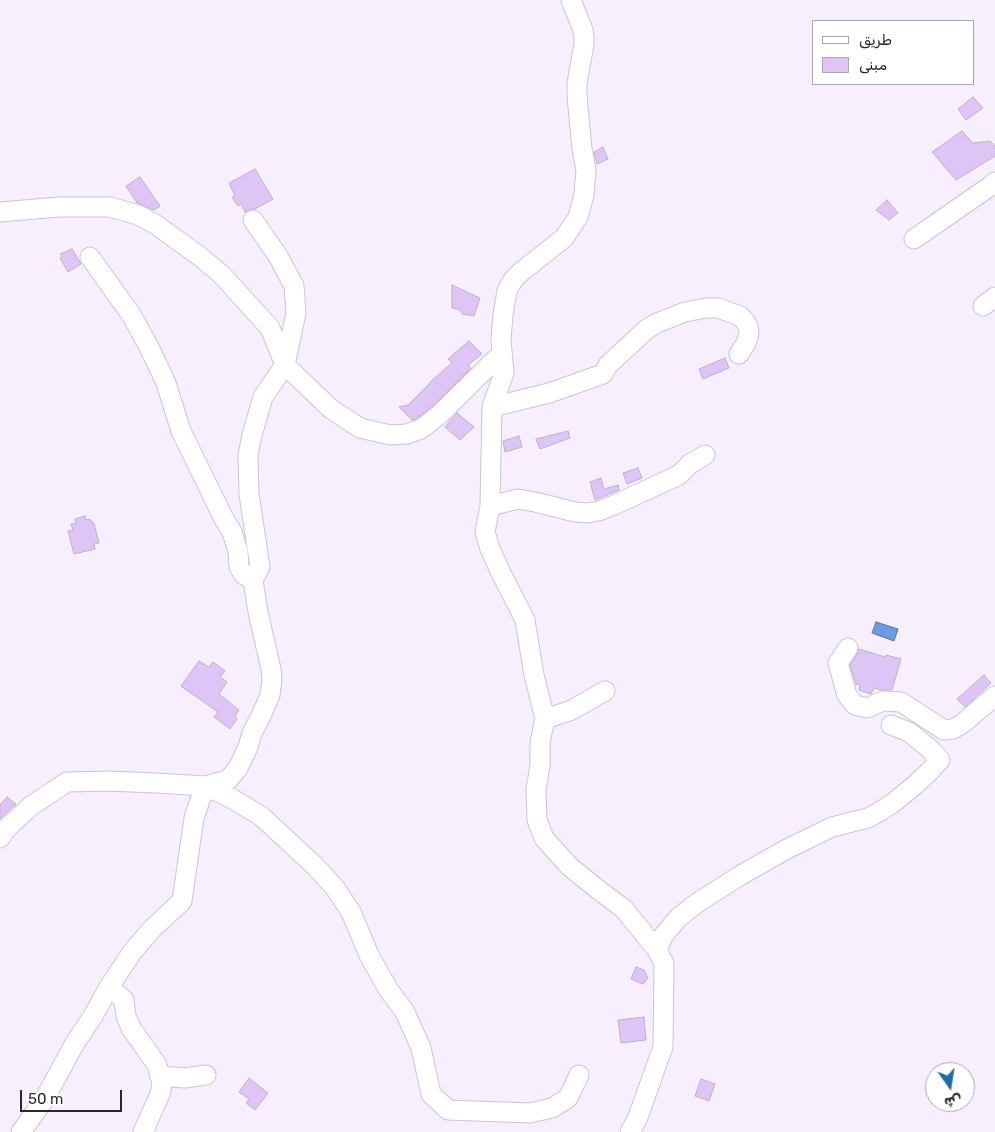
<!DOCTYPE html>
<html>
<head>
<meta charset="utf-8">
<style>
  body { margin:0 }
  #map { position:relative; width:995px; height:1132px; overflow:hidden; background:#f7effe; font-family:Rubik,Vazirmatn,sans-serif }
  canvas { display:block }
  .legend { position:absolute; left:812px; top:20px; width:162px; height:65px; box-sizing:border-box; background:#fff; border:1px solid #aaa8ab; margin:0; padding:6px 9px; list-style:none; font-size:15px; color:#2a262d }
  .legend li { display:flex; align-items:center; gap:10px; height:25px }
  .legend b { width:25px; border:1px solid #aaa8ab }
  .north { position:absolute; left:925px; top:1062px; width:50px; height:50px; box-sizing:border-box; background:#fff; border:1px solid #aaa8ab; border-radius:50%; rotate:167deg; font-size:14px; font-weight:700; line-height:20px; text-align:center; color:#2a262d }
  .north::after { content:''; display:block; margin:auto; width:18px; height:22px; background:#1a70a0; clip-path:polygon(50% 0,100% 100%,50% 72%,0 100%) }
  .scale { position:absolute; left:20px; top:1090px; width:102px; height:22px; box-sizing:border-box; border:2px solid #2a262d; border-top:0; padding-left:6px; font-size:15px; line-height:18px; white-space:nowrap; color:#2a262d; -webkit-text-stroke:4px #fff; paint-order:stroke }
</style>
</head>
<body>
<div id="map">
<canvas width="995" height="1132"></canvas>
<ul class="legend">
<li><b style="height:6px;background:#fff"></b>طريق</li>
<li><b style="height:14px;background:#dfc5f5"></b>مبنى</li>
</ul>
<div class="north">ش</div>
<div class="scale">50 m</div>
</div>
<script>
const g = document.querySelector('canvas').getContext('2d');
g.lineJoin = 'round';
function paint(path, color) { g.fillStyle = color; g.fill(path, 'evenodd'); }
const shape = rows => new Path2D(rows.map(r => 'M' + r).join(''));
function trace(path, color, width, dash) { g.strokeStyle = color; g.lineWidth = width; g.lineCap = dash ? 'butt' : 'round'; g.setLineDash(dash || []); g.stroke(path); }
const water = shape([
  [876,622,898,629,894,641,872,633,876,622]
]);
const building = shape([
  [973,97,983,108,966,120,958,109,973,97],
  [962,131,973,143,990,141,995,146,995,156,956,180,932,152,962,131],
  [603,147,608,159,597,164,594,152,603,147],
  [255,169,273,199,255,209,252,209,245,212,241,204,238,206,232,197,235,196,229,183,255,169],
  [140,177,160,206,154,210,137,203,126,186,140,177],
  [887,200,898,213,889,220,876,210,887,200],
  [72,249,81,264,68,272,60,258,62,256,60,254,72,249],
  [452,285,480,298,474,316,462,314,460,310,452,308,452,285],
  [469,341,482,354,468,365,471,368,432,407,416,419,412,420,399,407,408,405,430,383,430,382,452,363,448,359,469,341],
  [725,358,729,368,703,379,699,369,725,358],
  [457,413,474,427,460,440,445,427,457,413],
  [568,431,570,438,540,449,536,439,568,431],
  [519,436,522,447,505,452,503,441,519,436],
  [638,468,642,478,627,484,623,473,638,468],
  [601,478,604,489,618,485,619,490,595,500,590,482,601,478],
  [85,516,86,520,90,519,90,521,92,521,93,524,94,523,99,543,94,544,95,549,74,554,68,531,73,530,71,524,76,523,75,519,85,516],
  [859,649,885,657,886,655,901,659,892,690,881,690,874,688,871,694,859,690,860,685,856,684,850,665,857,654,859,649],
  [199,661,209,667,213,662,225,671,220,677,227,682,219,694,239,710,235,716,237,719,230,729,214,717,218,712,181,686,199,661],
  [984,675,991,683,965,707,957,699,984,675],
  [7,797,16,804,0,819,0,805,7,797],
  [636,967,644,970,648,978,643,984,631,979,636,967],
  [644,1017,646,1040,621,1043,618,1020,644,1017],
  [249,1078,268,1093,255,1110,246,1103,249,1099,239,1092,249,1078],
  [701,1079,715,1084,709,1101,695,1096,701,1079]
]);
const minor = shape([
  [571,0,583,30,584,37,584,44,577,83,577,96,582,149,586,170,584,195,578,217,564,238,521,272,513,280,507,291,503,315,501,340,504,373,492,407,490,506,485,532,490,549,501,573,525,620,534,675,545,719,540,742,540,766,536,789,537,820,544,838,569,866,596,888,624,909,657,950,664,963,663,1047,638,1117,630,1132],
  [0,212,59,207,110,207,138,215,155,224,198,255,221,274,270,328,285,365,331,409,360,428,390,435,407,434,421,429,439,415,501,354],
  [914,239,989,187,995,182],
  [90,257,132,316,150,349,166,383,181,431,224,519,232,532,238,551,239,567,244,575,253,580],
  [983,306,995,297],
  [492,407,549,393,603,374,608,365,647,329,657,323,685,312,706,308,718,308,740,316,744,320,748,326,749,334,746,343,739,354],
  [490,506,518,499,535,502,575,512,587,513,599,511,614,505,679,475,690,464,705,455],
  [848,648,838,663,847,695,855,705,867,708,883,701,901,702,944,730,953,729,962,724,995,696],
  [545,719,572,710,605,691],
  [0,838,7,828,31,806,67,782,107,781,156,783,205,786,228,780,238,768,248,747,252,733,261,716,270,695,272,680,271,669,258,612,253,580,260,567,249,494,248,455,252,435,263,397,285,365,296,313,294,286,278,256,253,220],
  [657,950,663,936,678,918,697,903,741,875,787,849,832,827,868,818,879,812,893,803,915,785,931,770,940,760,930,749,909,732,891,725],
  [160,1076,185,1078,206,1075],
  [21,1132,44,1100,75,1043,93,1016,109,987],
  [143,1132,160,1094,162,1085,160,1076,157,1065,131,1028,126,1016,124,1000,109,987,133,951,152,929,182,901,194,818,205,786,231,798,261,816,315,866,335,888,351,912,369,955,388,989,405,1012,421,1048,431,1094,448,1110,530,1113,552,1108,568,1098,579,1075]
]);
paint(water, '#6d9ae1');
trace(water, '#5977ab', 1);
paint(building, '#dfc5f5');
trace(building, '#bbb2c4', 1);
trace(minor, '#ccc3d5', 21);
trace(minor, '#fff', 19);
</script>
</body>
</html>
